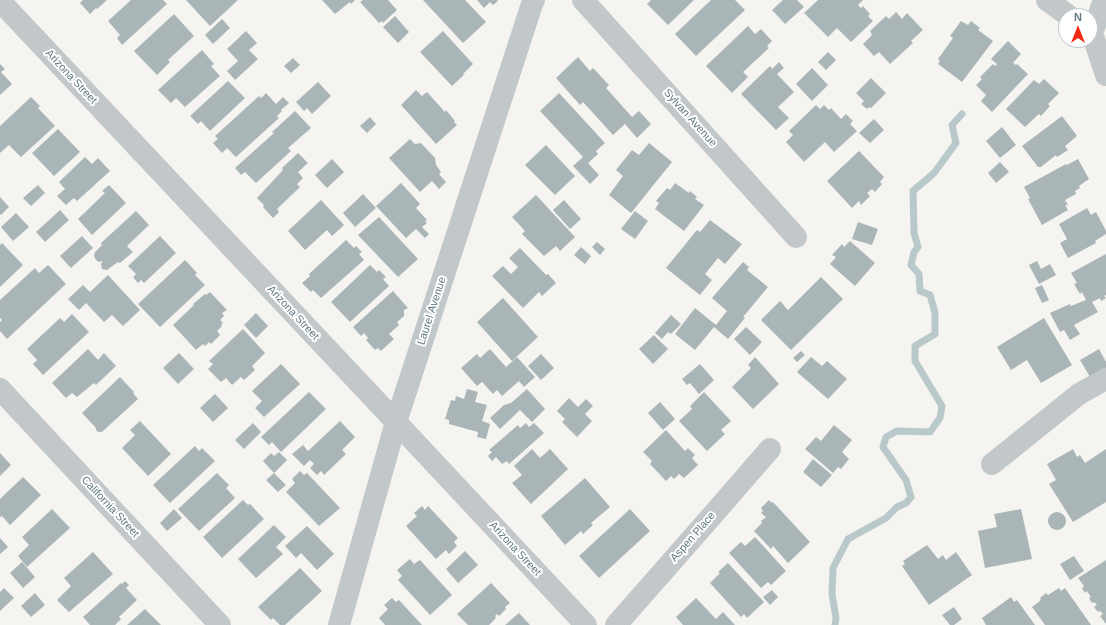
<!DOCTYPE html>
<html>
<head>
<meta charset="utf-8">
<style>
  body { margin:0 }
  #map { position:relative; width:1106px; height:625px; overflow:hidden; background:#f5f4f0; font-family:Arial,sans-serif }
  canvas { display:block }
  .north { position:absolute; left:1058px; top:8px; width:40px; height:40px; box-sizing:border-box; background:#fff; border:1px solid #c0c9ce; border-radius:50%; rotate:0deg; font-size:11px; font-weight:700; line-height:16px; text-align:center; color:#617984 }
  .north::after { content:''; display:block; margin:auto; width:14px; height:18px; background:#f22a13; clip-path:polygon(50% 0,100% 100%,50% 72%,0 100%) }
</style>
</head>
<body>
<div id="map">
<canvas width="1106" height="625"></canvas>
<div class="north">N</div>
</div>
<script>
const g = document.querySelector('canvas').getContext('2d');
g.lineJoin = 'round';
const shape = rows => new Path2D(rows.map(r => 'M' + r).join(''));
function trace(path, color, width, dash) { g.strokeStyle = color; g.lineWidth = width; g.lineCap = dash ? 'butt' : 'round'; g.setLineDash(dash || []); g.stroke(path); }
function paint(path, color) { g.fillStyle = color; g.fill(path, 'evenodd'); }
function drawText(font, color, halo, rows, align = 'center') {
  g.font = font + ' Arial,sans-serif'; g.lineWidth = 4; g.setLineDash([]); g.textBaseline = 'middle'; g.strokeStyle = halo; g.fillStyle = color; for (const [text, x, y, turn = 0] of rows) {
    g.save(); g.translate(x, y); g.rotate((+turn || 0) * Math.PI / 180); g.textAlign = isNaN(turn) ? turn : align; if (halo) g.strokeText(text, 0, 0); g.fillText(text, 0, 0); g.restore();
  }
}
const stream = shape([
  [835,625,836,618,832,594,833,568,848,539,886,518,897,507,906,503,911,497,906,480,883,447,886,437,897,431,930,432,940,418,942,406,915,361,915,346,935,334,935,313,930,295,920,291,919,274,911,265,914,252,918,247,914,233,913,191,934,173,956,143,952,125,962,114]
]);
const building = shape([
  [83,0,107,0,97,9,96,8,90,14,80,3],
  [131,0,163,0,167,4,122,45,117,38,120,35,108,21],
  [186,0,238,0,210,26],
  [322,0,355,0,351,4,350,2,335,14],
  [363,0,388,0,397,10,383,23,382,21,379,23,360,2],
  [423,0,465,0,486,22,463,43],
  [477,0,497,0,498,1,493,5,490,2,484,8],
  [651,0,694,0,668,25,647,4],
  [711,0,735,0,745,10,696,56,675,34],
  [783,0,797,0,804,7,785,24,772,10],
  [818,0,863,0,858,5,861,8,863,6,870,14,868,16,873,21,851,42,837,28,828,37,804,13],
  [896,12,902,19,907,13,923,30,911,41,913,43,890,64,879,52,874,56,863,44,872,35,870,31,886,16,889,19],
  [174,14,194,36,168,60,170,62,157,75,134,51],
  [395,16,409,32,398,43,383,27],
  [222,19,230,28,213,44,205,35],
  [961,21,968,25,971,21,980,28,978,30,993,41,962,82,938,64,940,61,938,59,953,38,950,36],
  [748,26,755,34,761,29,772,41,767,46,769,48,743,72,748,77,732,93,706,66],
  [246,31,257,43,249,50,258,59,235,80,227,71,238,61,227,49],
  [443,31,473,64,463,74,464,75,452,86,420,52],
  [1008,41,1021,54,1013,63,1016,65,1017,64,1028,74,992,112,981,101,986,95,976,85,982,79,980,77,993,64,995,66,997,64,991,59],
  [202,50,214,64,211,66,220,76,185,107,176,98,171,103,158,90],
  [828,52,836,60,826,70,818,62],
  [578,57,590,71,593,68,609,85,606,88,632,117,639,111,651,124,637,138,625,124,613,135,583,102,580,105,556,78],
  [293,58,300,65,291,73,284,66],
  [779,62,784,68,777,74,794,92,778,107,789,118,776,130,741,94,770,66,772,69],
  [0,64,5,69,1,72,12,84,0,95],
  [812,68,828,85,812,101,796,84],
  [871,78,886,93,871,108,869,107,867,109,861,104,864,101,856,93],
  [1044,79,1059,93,1048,104,1050,106,1041,116,1039,114,1025,127,1006,109,1034,80,1039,84],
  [228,81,245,98,210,131,201,121,198,124,190,116],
  [318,82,331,96,312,114,307,108,304,111,296,102],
  [416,90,422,96,427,92,445,112,446,110,455,121,454,122,457,125,436,144,401,105],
  [266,93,276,104,283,97,289,103,281,110,282,111,277,116,279,118,236,157,227,148,222,153,213,143,218,139,215,136,259,96,261,98],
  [559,93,605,143,596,151,598,154,588,163,599,175,590,184,573,166,583,157,540,111],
  [31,97,40,106,38,108,55,126,21,157,9,145,0,153,0,126],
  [816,105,820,109,824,105,829,110,831,108,841,119,846,114,853,121,850,124,857,131,834,152,825,142,804,162,786,142,793,135,789,131],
  [295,111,311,128,288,148,291,151,256,183,245,172,241,175,235,168,274,133,272,132],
  [1062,116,1077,136,1065,146,1068,150,1057,157,1056,155,1041,167,1038,167,1022,146],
  [370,117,376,124,367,133,360,126],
  [874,119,884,130,870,143,859,133],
  [1002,127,1016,145,1000,158,986,141],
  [58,129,80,152,54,176,32,153],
  [410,139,415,144,421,143,435,158,436,165,441,172,439,174,446,182,439,189,432,181,420,192,389,158],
  [649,143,672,162,631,213,609,195,623,176,616,170,632,150,639,155],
  [546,145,575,176,555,195,525,165],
  [859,151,884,177,880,182,882,184,875,192,872,189,867,193,870,196,861,205,859,201,852,208,827,181],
  [298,153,308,163,298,172,303,178,297,184,300,187,277,209,279,212,273,218,263,207,264,205,257,198,283,170,282,168],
  [85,157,92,164,98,158,110,171,77,201,74,198,66,205,57,196,65,189,59,182],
  [332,159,344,172,327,188,315,175],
  [1078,159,1089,179,1079,186,1080,188,1075,191,1076,194,1065,200,1068,205,1065,205,1068,210,1042,225,1028,199,1030,198,1024,187,1066,164,1067,165],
  [1000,162,1009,172,996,183,988,173],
  [401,183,420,204,416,208,427,220,425,221,427,223,422,227,429,234,425,238,416,229,406,238,376,206],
  [675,183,689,193,690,191,697,197,695,199,704,205,684,231,655,209,659,203,656,201,667,188,670,190],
  [38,185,45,193,31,206,23,198],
  [109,185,126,203,92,235,78,219,105,193,102,191],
  [363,194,376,208,355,227,343,213],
  [536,195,575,237,560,251,556,246,544,256,522,234,525,231,512,217],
  [0,197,9,207,1,215,0,214],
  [321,200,344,225,332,236,327,230,305,250,288,231],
  [564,200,581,219,570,229,553,210],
  [1087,208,1091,215,1096,212,1106,231,1106,234,1095,241,1096,243,1068,258,1060,243,1067,239,1059,224],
  [60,210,69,220,45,242,36,232],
  [136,211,149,225,127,246,133,252,120,263,118,262,107,270,102,269,101,264,103,261,99,262,96,260,94,256,95,252,102,245,101,243],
  [635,211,648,221,635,239,621,229],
  [16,213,29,227,13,241,1,227],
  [379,217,418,259,398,277,358,235],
  [710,220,742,244,725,264,718,258,705,274,712,280,700,295,666,268,697,230,700,232],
  [858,222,878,229,872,245,852,239],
  [82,236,93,248,71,268,60,256],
  [160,236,176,253,144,283,141,280,138,283,133,277,136,274,128,266],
  [346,240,354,248,356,246,362,252,359,254,364,260,321,298,313,290,311,292,302,283,310,276,309,274],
  [850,241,875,263,855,286,830,264,836,257,832,255,842,244,844,247],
  [597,242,605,249,600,255,592,247],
  [2,243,23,265,0,287,0,245],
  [581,247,591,256,585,264,574,255],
  [520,248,546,275,548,274,556,283,542,296,539,292,523,308,492,276,503,266,511,274,518,267,509,258],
  [1106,254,1106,295,1104,296,1106,298,1101,301,1100,298,1092,302,1098,312,1074,325,1080,334,1070,340,1064,330,1060,332,1050,313,1070,304,1071,306,1086,300,1082,292,1080,294,1074,284,1077,283,1071,273],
  [185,260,197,273,195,275,205,285,160,327,138,304],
  [1037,261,1041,269,1050,264,1056,275,1039,284,1029,265],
  [743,262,749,267,747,270,768,287,743,317,745,318,728,339,714,327,695,350,675,334,695,308,716,325,727,311,712,298],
  [48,265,66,284,7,339,0,331,0,322,2,320,0,318,0,300,35,268,39,273],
  [370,265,377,272,379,270,386,277,383,279,389,286,350,322,331,302],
  [108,275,140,310,123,326,112,315,104,322,86,303,79,310,68,299,83,285,90,292],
  [821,277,843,299,791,350,761,320,780,301,788,310],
  [1042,285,1049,300,1042,303,1035,288],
  [393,291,408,308,404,310,404,316,397,322,399,325,389,334,394,339,381,351,378,348,375,350,366,340,368,338,364,333,361,336,353,327],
  [210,292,227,310,222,313,224,316,220,320,223,323,221,325,222,326,217,331,220,335,211,344,209,342,205,346,203,344,196,350,173,325,194,305,193,304,205,294,206,295],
  [503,298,538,337,512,361,477,322],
  [256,313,268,326,256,338,244,325],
  [72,314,89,332,43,375,33,364,37,360,27,349,60,318,64,322],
  [671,315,681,324,671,334,668,332,662,339,655,333],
  [1044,318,1072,365,1041,383,1027,360,1011,370,997,347],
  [746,327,762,342,750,355,734,339],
  [243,329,265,353,252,366,255,370,244,380,241,377,232,385,226,378,221,382,208,369,213,364,209,361],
  [654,335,668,349,653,364,639,349],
  [88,349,98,360,104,353,116,366,96,385,94,383,77,397,72,393,66,398,52,383],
  [490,349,506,367,517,357,535,377,524,387,519,381,502,396,497,390,493,394,482,382,477,386,461,368,477,354,480,358],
  [1099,349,1106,362,1106,368,1090,377,1080,360],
  [801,351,805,355,797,362,793,358],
  [179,353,194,369,178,384,163,368],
  [541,354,554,368,541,380,528,366],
  [755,357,779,384,753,409,732,387,751,368,748,365],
  [811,357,822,366,827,361,847,379,828,399,797,372],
  [281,364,300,384,264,417,255,408,262,401,252,391],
  [700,364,714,380,699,394,690,383,687,385,682,379],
  [120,377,134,392,133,393,138,399,103,431,101,432,98,432,96,430,96,428,82,413],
  [467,389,478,392,475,402,487,405,482,421,490,424,486,439,477,437,478,432,449,424,449,420,445,419,451,400,455,401,456,396,464,399],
  [527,389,545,409,532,422,520,410,500,429,490,418,504,405,511,403],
  [309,392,326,409,281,452,272,442,269,445,261,437],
  [704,392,731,421,721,430,725,434,707,451,679,421,692,409,690,406],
  [215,394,228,408,213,422,200,408],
  [569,398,578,407,586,399,593,406,585,414,592,421,577,437,562,422,565,419,557,411],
  [660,402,675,419,663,430,648,413],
  [140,421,171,454,148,476,122,448,135,435,130,430],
  [340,421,355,437,342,450,346,454,324,475,321,471,317,475,310,468,314,464,310,460,304,466,292,454,303,445,308,451],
  [253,423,261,432,244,449,235,440],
  [526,423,529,427,534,423,544,433,509,464,507,461,502,464,496,457,492,461,488,456,492,452,489,450,518,425,520,428],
  [834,425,852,440,842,452,849,459,841,469,838,467,833,473,805,449,816,437,821,441],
  [666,430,685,451,688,448,695,455,692,458,698,465,684,478,679,474,674,479,671,476,666,481,650,464,652,461,643,452],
  [195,446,199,451,202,448,215,461,170,503,153,485],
  [532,449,540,458,550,449,568,469,531,504,512,483,522,475,514,466],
  [1073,449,1077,457,1080,455,1085,463,1106,449,1106,502,1073,522,1049,484,1056,480,1047,464],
  [279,452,287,460,274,473,263,461,271,453,274,456],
  [0,453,11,465,0,476],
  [813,459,832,475,821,487,803,472],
  [300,471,304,475,307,473,340,508,319,526,286,492,295,483,292,479],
  [217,473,229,485,226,488,235,498,199,531,178,509],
  [274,473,286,485,278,492,266,480],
  [23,477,41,495,10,525,2,516,0,517,0,499],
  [585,478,610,507,591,523,593,525,583,534,581,531,565,545,541,516],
  [243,500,248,505,250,504,264,519,222,558,203,537],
  [769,500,772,503,773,502,810,542,788,563,773,546,771,549,754,531,762,523,761,521,766,517,761,513,763,511,761,508],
  [422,506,425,510,428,506,458,538,454,542,457,546,449,554,446,550,436,559,406,526,417,516,414,513],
  [52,509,70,528,27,567,18,556,29,545,22,537],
  [174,509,182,518,167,531,160,523],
  [630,509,650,531,599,578,579,556],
  [1021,509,1032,559,985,568,978,531,997,527,994,514],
  '1048 521a9 9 0 1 1 18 0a9 9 0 1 1-18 0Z',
  [274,525,286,537,276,547,283,554,256,578,238,559],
  [307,526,334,554,317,570,301,553,296,558,285,546],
  [755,537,786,571,771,585,768,582,761,588,729,553,741,542,745,546],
  [0,538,8,547,0,554],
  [927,545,938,559,943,555,946,560,956,552,972,575,929,605,902,566,905,564,903,561],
  [465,551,478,565,458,583,446,569],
  [93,552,113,574,69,612,57,600,71,586,64,578],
  [1074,556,1084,571,1070,580,1060,564],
  [410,559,414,564,420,560,452,595,430,615,398,580,402,576,397,570],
  [1106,560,1106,624,1100,616,1103,614,1100,611,1098,612,1094,607,1097,605,1094,602,1092,603,1089,598,1091,597,1087,591,1085,593,1082,588,1084,586,1078,578],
  [22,562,35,577,23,588,10,573],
  [728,563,764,602,747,618,744,614,741,617,710,583,720,573,718,572],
  [300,568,322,591,285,625,280,625,273,618,271,620,258,607],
  [125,581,129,585,126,588,137,600,119,617,121,619,115,625,90,625,83,617,121,583,122,584],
  [491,583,510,603,505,607,506,609,499,616,497,614,495,616,496,618,489,625,468,625,457,614],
  [4,588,14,598,0,611,0,592],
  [1059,588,1061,591,1065,588,1091,625,1045,625,1032,607,1041,600,1040,598,1046,593,1048,595],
  [772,590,778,597,770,605,763,597],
  [35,593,45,605,31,617,21,606],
  [1011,597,1014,602,1017,600,1035,625,986,625,982,618],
  [392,598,396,602,399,600,422,625,385,625,379,618,388,609,384,605],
  [696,598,716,619,723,612,735,625,683,625,676,617],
  [954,607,962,619,954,625,950,625,942,615],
  [145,609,161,625,127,625],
  [519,613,530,625,505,625]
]);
const minor = shape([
  [583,0,796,237],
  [1047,0,1069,16],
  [0,1,396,422,586,625],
  [1090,31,1092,33,1106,75],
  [1092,33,1104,0],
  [0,389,220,625],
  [992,464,1079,394,1106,379],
  [339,625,396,422,532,4,534,0],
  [616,625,710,518,770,449]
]);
const streetNames = [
  ["Arizona Street",71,77,47],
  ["Sylvan Avenue",690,118,48],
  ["Laurel Avenue",432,311,-72],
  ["Arizona Street",293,313,47],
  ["California Street",110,507,47],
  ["Aspen Place",693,537,-49],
  ["Arizona Street",515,549,47]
];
trace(stream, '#b9c9cb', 7);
paint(building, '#aab5b8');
trace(minor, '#c2c7c9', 22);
drawText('11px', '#617984', '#fff', streetNames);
</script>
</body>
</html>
